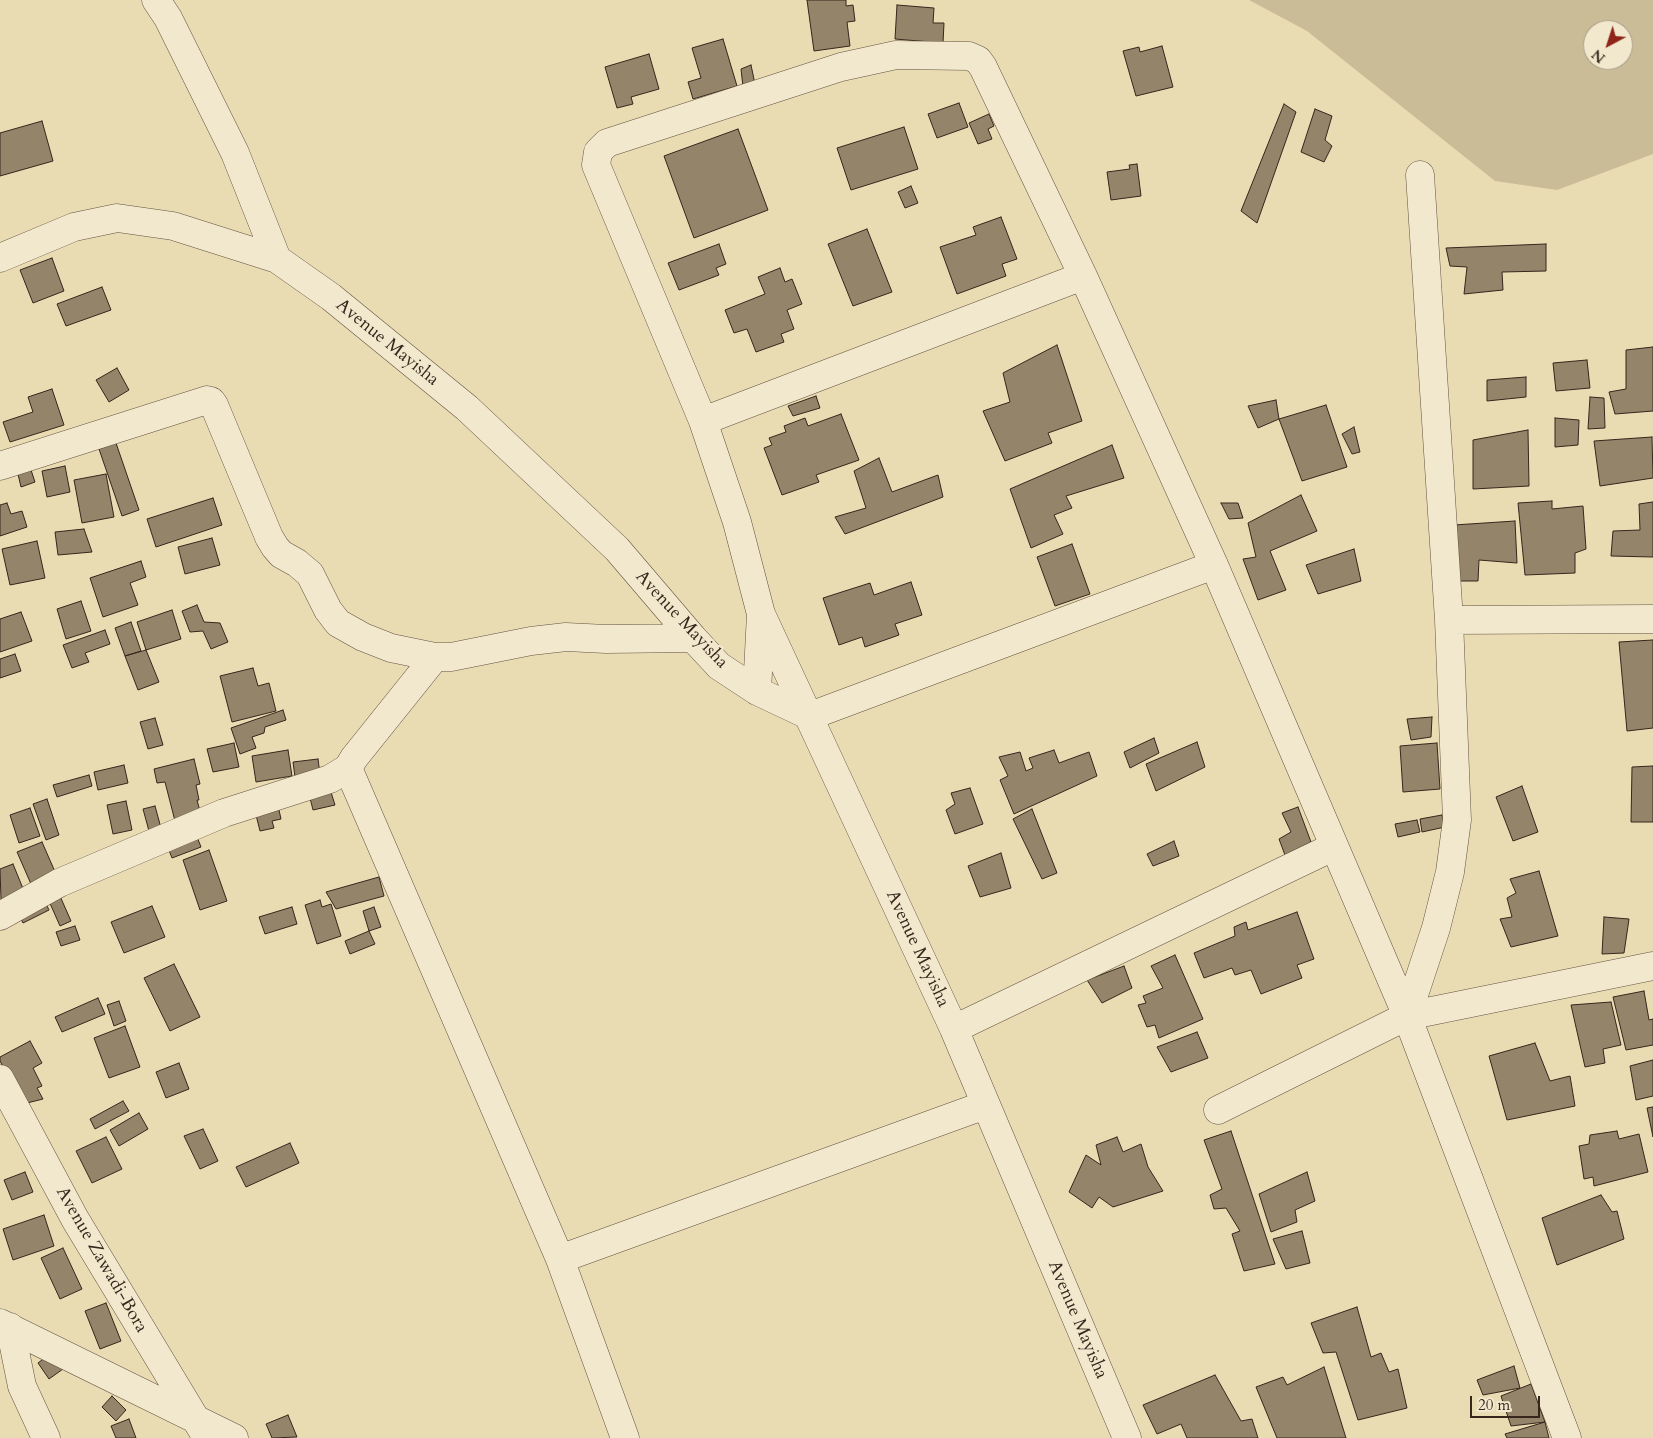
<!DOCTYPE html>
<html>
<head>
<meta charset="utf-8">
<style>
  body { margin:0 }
  #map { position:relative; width:1653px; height:1438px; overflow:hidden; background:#e9dbb2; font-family:Cardo,serif }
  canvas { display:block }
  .north { position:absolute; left:1583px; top:20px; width:50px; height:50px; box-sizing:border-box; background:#f1e8cd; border:1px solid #a69a86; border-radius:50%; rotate:220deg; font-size:14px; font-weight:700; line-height:20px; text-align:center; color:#36261c }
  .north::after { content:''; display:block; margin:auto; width:18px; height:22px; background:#8f2418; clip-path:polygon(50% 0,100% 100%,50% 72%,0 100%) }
  .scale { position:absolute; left:1470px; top:1396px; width:70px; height:22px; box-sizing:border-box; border:2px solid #36261c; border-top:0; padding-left:6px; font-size:15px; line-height:18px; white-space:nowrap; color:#36261c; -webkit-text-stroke:4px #f1e8cd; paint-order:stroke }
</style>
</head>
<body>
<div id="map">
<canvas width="1653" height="1438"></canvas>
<div class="north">N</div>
<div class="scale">20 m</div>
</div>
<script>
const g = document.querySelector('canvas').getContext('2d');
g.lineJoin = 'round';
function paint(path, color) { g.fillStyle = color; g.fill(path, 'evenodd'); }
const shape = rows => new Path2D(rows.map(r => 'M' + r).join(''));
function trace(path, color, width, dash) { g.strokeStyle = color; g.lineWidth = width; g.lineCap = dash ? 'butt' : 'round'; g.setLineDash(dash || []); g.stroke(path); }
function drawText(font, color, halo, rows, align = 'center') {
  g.font = font + ' Cardo,serif'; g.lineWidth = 4.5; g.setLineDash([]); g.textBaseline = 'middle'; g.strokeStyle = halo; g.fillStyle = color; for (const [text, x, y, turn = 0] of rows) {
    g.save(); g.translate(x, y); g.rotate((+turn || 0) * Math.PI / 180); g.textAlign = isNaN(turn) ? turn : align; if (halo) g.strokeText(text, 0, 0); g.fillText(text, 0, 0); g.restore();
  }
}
const green = shape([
  [1249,0,1653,0,1653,154,1557,190,1495,181,1307,31],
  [1593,30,1623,30,1623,60,1593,60]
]);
const building = shape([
  [807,0,846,0,846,6,853,5,855,21,847,22,850,46,814,51,807,0],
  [897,5,934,8,933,23,944,23,943,43,895,39,897,5],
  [723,39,737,86,693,99,688,82,701,78,692,48,723,39],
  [1162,46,1173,87,1136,96,1123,51,1139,47,1140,52,1162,46],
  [649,54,659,89,631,97,633,104,617,108,605,67,649,54],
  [751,65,755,84,743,87,741,69,751,65],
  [959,103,968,127,937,138,928,114,959,103],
  [1284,104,1296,112,1257,223,1241,211,1284,104],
  [1315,109,1332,116,1325,140,1332,146,1324,162,1301,152,1315,109],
  [989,114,994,126,988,129,992,139,978,144,969,123,989,114],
  [42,121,53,161,0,176,0,133,42,121],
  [904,127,918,169,851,190,837,148,904,127],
  [738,129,768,210,694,238,664,156,738,129],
  [1137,164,1141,196,1111,200,1107,172,1130,169,1129,165,1137,164],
  [911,186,918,203,905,208,898,192,911,186],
  [1001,217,1017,259,1002,264,1006,276,957,294,940,247,976,235,973,227,1001,217],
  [867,229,892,292,853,306,828,244,867,229],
  [719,244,726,264,716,268,719,275,679,290,668,263,719,244],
  [1546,244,1546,271,1502,272,1503,290,1464,294,1467,267,1450,266,1446,248,1546,244],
  [52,258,64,291,33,303,20,270,52,258],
  [780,268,785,282,792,279,802,304,787,310,794,329,781,334,784,342,756,352,747,329,734,333,725,310,765,294,758,277,780,268],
  [102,287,111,310,66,326,57,304,102,287],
  [1057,345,1082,421,1048,433,1052,443,1005,461,983,411,1010,402,1003,373,1057,345],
  [1653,347,1653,411,1615,414,1609,392,1626,389,1626,350,1653,347],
  [1587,360,1590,388,1556,391,1553,363,1587,360],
  [117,368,129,390,109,402,96,380,117,368],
  [1526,377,1526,397,1487,401,1487,380,1526,377],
  [52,389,64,425,10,442,3,422,33,412,28,397,52,389],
  [816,396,820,408,793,416,788,406,816,396],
  [1590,397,1604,398,1605,428,1588,429,1590,397],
  [1276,400,1279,419,1258,428,1248,406,1276,400],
  [1326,405,1347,467,1302,481,1279,419,1326,405],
  [841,414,859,460,816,475,819,482,782,495,764,448,772,445,769,438,786,432,784,426,805,418,808,426,841,414],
  [1555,418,1579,420,1578,445,1555,447,1555,418],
  [1354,427,1360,452,1352,454,1342,434,1354,427],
  [1528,430,1529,486,1473,489,1473,440,1528,430],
  [1652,437,1653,478,1600,486,1594,441,1652,437],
  [116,443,139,510,122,516,99,449,116,443],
  [1112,445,1124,478,1066,496,1072,508,1054,515,1063,534,1031,548,1010,489,1112,445],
  [879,458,892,492,938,475,943,497,845,534,835,517,866,508,854,471,879,458],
  [65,466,70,492,47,497,42,471,65,466],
  [31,470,35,482,21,487,18,474,31,470],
  [106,474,114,517,82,523,74,480,106,474],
  [1301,495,1317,531,1270,551,1286,590,1258,600,1243,559,1256,557,1248,523,1301,495],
  [213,498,222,525,156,547,147,519,213,498],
  [1552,501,1552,509,1583,506,1586,549,1575,553,1575,573,1525,575,1518,503,1552,501],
  [1653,502,1653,557,1611,556,1613,531,1640,530,1639,504,1653,502],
  [7,503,11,514,22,511,27,527,0,536,0,505,7,503],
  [1221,503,1238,503,1243,518,1229,519,1221,503],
  [1515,521,1517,563,1479,560,1478,581,1459,581,1454,525,1515,521],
  [84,529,92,552,58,555,55,532,84,529],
  [212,538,220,565,185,574,178,547,212,538],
  [37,541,45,578,10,585,2,549,37,541],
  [1072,544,1090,594,1055,606,1037,557,1072,544],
  [1354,549,1361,581,1318,594,1306,565,1354,549],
  [141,561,146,577,130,583,138,605,103,617,90,578,141,561],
  [911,582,922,615,895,624,899,635,865,647,862,637,839,645,823,598,870,583,874,595,911,582],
  [81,601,91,631,66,639,57,609,81,601],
  [197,605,204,622,220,623,228,642,211,649,203,631,190,632,182,611,197,605],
  [172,610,181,639,146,650,137,622,172,610],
  [21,612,32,641,0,652,0,619,21,612],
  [131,622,141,651,125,656,115,628,131,622],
  [105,630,110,644,85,653,89,662,72,668,63,645,105,630],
  [1653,640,1653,728,1627,731,1619,642,1653,640],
  [146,650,159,682,138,690,125,656,146,650],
  [15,654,21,671,0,678,0,659,15,654],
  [253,668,258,686,269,683,276,711,232,722,220,676,253,668],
  [283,710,286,720,265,727,264,733,252,737,256,748,240,754,231,728,283,710],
  [1432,717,1431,737,1411,740,1407,719,1432,717],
  [155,718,163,745,148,749,140,722,155,718],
  [1154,738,1159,753,1130,768,1124,752,1154,738],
  [1197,742,1205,767,1156,791,1146,764,1197,742],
  [234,743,239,767,213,772,207,749,234,743],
  [1437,743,1440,789,1403,792,1400,746,1437,743],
  [288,750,292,776,256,782,252,756,288,750],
  [1054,750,1059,763,1089,752,1097,776,1014,814,1000,780,1008,776,999,757,1020,752,1026,771,1033,768,1029,758,1054,750],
  [194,759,200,784,196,785,199,800,197,800,201,815,175,821,165,782,157,783,154,769,194,759],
  [318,759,320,774,295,777,293,762,318,759],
  [124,765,128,783,98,790,94,772,124,765],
  [1653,766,1653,822,1631,822,1632,767,1653,766],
  [89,775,92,786,57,797,53,785,89,775],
  [1522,786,1538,832,1513,841,1496,797,1522,786],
  [970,788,983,824,955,834,946,810,955,804,951,793,970,788],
  [330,789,335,805,313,810,309,794,330,789],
  [47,799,59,835,46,840,33,804,47,799],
  [126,801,132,830,113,834,107,805,126,801],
  [155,806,161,828,149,831,143,809,155,806],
  [1298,807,1311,842,1285,855,1279,839,1291,832,1282,813,1298,807],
  [30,808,40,836,19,843,10,815,30,808],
  [1032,809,1057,873,1042,879,1013,819,1032,809],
  [279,810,281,819,272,821,274,828,260,831,256,815,279,810],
  [1442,815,1445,827,1422,832,1420,819,1442,815],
  [1417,820,1420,832,1398,837,1395,824,1417,820],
  [194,829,201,847,172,858,165,840,194,829],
  [1174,841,1179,856,1153,866,1147,854,1174,841],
  [42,842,56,874,31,884,17,852,42,842],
  [209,850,227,901,200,910,183,860,209,850],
  [1001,853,1011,888,980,897,968,866,1001,853],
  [13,864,24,891,1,900,0,869,13,864],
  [1539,871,1558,936,1511,947,1500,919,1512,917,1507,898,1516,893,1510,879,1539,871],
  [379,877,384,896,336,909,326,892,379,877],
  [56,887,71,921,60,926,45,892,56,887],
  [42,896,49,910,23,923,16,909,42,896],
  [320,900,322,907,331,904,341,936,317,944,305,905,320,900],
  [152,906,165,937,124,953,111,922,152,906],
  [292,907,297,924,265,934,259,917,292,907],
  [374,907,381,927,369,931,363,911,374,907],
  [1297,912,1314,959,1297,965,1302,978,1261,994,1251,970,1235,975,1232,968,1204,978,1194,953,1235,936,1234,927,1246,922,1248,930,1297,912],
  [1604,917,1629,919,1624,953,1602,954,1604,917],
  [75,926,80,940,61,946,56,932,75,926],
  [369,931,375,944,350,954,345,941,369,931],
  [1175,955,1203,1019,1159,1038,1155,1025,1147,1027,1138,1005,1146,1003,1143,996,1163,988,1151,966,1175,955],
  [174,964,200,1017,170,1031,144,978,174,964],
  [1124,966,1132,988,1102,1003,1087,980,1124,966],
  [1644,991,1649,1020,1653,1019,1653,1045,1626,1050,1613,997,1644,991],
  [98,998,105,1014,62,1032,55,1017,98,998],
  [119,1001,126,1021,114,1026,107,1005,119,1001],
  [1611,1002,1621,1045,1603,1049,1605,1063,1585,1067,1571,1005,1611,1002],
  [125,1026,140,1067,109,1078,94,1038,125,1026],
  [1197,1032,1208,1058,1171,1072,1157,1047,1197,1032],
  [30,1041,42,1063,33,1068,42,1086,37,1088,43,1099,23,1104,0,1061,0,1057,30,1041],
  [1535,1043,1550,1081,1570,1076,1575,1106,1507,1120,1489,1056,1535,1043],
  [1653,1060,1653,1096,1636,1100,1630,1066,1653,1060],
  [179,1063,189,1089,166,1098,156,1072,179,1063],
  [123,1101,129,1111,95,1129,90,1119,123,1101],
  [1653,1107,1653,1137,1647,1108,1653,1107],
  [139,1113,148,1129,119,1146,110,1130,139,1113],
  [203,1129,218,1161,200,1169,184,1136,203,1129],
  [1231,1131,1275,1264,1244,1271,1232,1234,1240,1231,1226,1208,1214,1209,1210,1195,1222,1189,1204,1140,1231,1131],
  [1617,1131,1619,1139,1639,1134,1648,1172,1594,1186,1593,1177,1584,1179,1579,1146,1589,1144,1590,1135,1617,1131],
  [106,1137,122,1169,92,1183,76,1151,106,1137],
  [1117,1137,1123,1152,1141,1144,1148,1167,1163,1191,1113,1207,1099,1197,1092,1208,1069,1192,1086,1155,1101,1165,1096,1145,1117,1137],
  [290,1143,299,1163,246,1187,236,1167,290,1143],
  [25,1172,33,1192,12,1200,4,1180,25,1172],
  [1307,1172,1315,1201,1295,1210,1297,1222,1271,1232,1259,1194,1307,1172],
  [1601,1195,1612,1212,1617,1211,1624,1239,1557,1265,1542,1218,1601,1195],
  [44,1215,54,1246,13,1260,3,1229,44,1215],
  [1302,1231,1310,1263,1286,1269,1273,1239,1302,1231],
  [63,1248,82,1289,60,1299,41,1258,63,1248],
  [106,1303,121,1341,100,1349,85,1311,106,1303],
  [1357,1307,1371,1357,1381,1353,1389,1372,1398,1369,1407,1408,1358,1420,1336,1352,1323,1353,1311,1323,1357,1307],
  [51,1353,63,1369,49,1379,38,1363,51,1353],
  [1514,1366,1520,1388,1483,1395,1477,1380,1514,1366],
  [1324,1367,1346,1438,1277,1438,1256,1387,1283,1377,1287,1385,1324,1367],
  [1215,1375,1241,1421,1252,1419,1258,1438,1187,1438,1181,1424,1157,1434,1143,1405,1215,1375],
  [1531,1384,1545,1422,1511,1426,1501,1396,1531,1384],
  [112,1396,126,1410,116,1421,102,1407,112,1396],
  [288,1415,297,1437,272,1438,266,1424,288,1415],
  [129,1419,136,1438,116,1438,111,1426,129,1419],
  [1545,1422,1549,1438,1507,1438,1505,1434,1545,1422]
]);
const minor = shape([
  [156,0,168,18,235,153,277,259],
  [0,258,74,227,117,218,173,226,277,259,331,297,467,408,617,549,693,638,719,666,757,691,810,716],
  [703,421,596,165,598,152,607,143,841,67,896,55,969,56,978,60,983,67,1083,276,1214,565,1407,1016,1567,1438],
  [0,466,207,400,211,401,214,405,269,537,275,547,281,554,297,563,310,574,328,610,338,623,363,637,391,648,435,657,451,657,531,641,566,637,606,639,693,638],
  [761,614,954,1029,1127,1438],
  [1449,620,1653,619],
  [757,691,761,614,737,522,703,421,1083,276],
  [810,716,1214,565],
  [348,768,560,1259,625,1438],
  [0,916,59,883,224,813,330,779,348,768,354,758,435,657],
  [1407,1016,1436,928,1450,872,1457,820,1449,620,1420,175],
  [954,1029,1333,847],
  [0,1079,75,1219,207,1438],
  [1218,1110,1407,1016,1653,966],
  [560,1259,985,1105],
  [0,1323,234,1438],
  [10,1327,22,1386,46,1438]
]);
const streetNames = [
  ["Avenue Mayisha",387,343,39],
  ["Avenue Mayisha",681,620,47],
  ["Avenue Mayisha",917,949,65],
  ["Avenue Zawadi-Bora",101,1260,60],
  ["Avenue Mayisha",1077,1320,67]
];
paint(green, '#cbbc98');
paint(building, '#93846a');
trace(building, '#36261c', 1);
trace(minor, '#635342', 29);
trace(minor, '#f1e8cd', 28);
drawText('18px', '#36261c', '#f1e8cd', streetNames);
</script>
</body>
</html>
